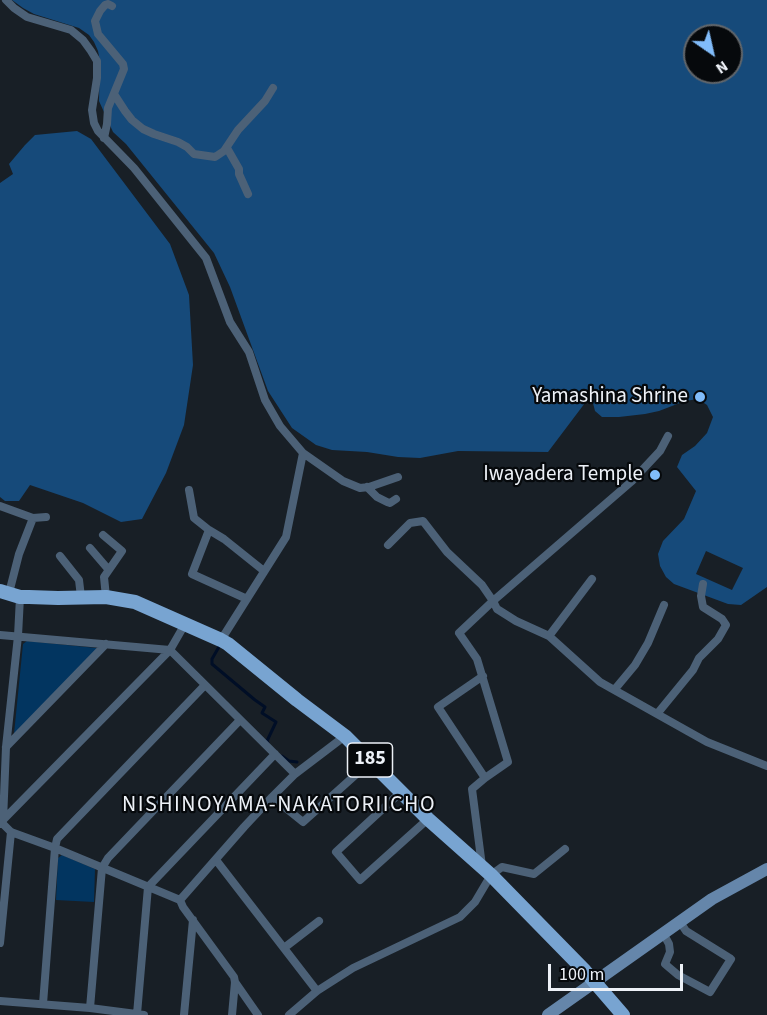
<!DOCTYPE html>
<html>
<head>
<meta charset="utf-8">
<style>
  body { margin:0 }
  #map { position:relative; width:767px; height:1015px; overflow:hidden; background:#181f26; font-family:"Source Sans 3",sans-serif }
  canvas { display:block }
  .north { position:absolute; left:683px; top:24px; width:60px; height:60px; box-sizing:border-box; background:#06090c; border:2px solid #62666a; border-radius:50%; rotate:146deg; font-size:16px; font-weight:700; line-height:24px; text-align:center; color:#edf1f7 }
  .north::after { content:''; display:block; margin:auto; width:21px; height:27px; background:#81bcfa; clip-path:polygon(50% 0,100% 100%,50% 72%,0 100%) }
  .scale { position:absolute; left:548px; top:964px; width:135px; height:27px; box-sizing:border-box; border:3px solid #edf1f7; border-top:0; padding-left:8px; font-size:18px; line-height:21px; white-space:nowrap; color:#edf1f7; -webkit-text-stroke:4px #06090c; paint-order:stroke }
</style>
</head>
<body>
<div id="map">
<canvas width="767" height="1015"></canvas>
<div class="north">N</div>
<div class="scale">100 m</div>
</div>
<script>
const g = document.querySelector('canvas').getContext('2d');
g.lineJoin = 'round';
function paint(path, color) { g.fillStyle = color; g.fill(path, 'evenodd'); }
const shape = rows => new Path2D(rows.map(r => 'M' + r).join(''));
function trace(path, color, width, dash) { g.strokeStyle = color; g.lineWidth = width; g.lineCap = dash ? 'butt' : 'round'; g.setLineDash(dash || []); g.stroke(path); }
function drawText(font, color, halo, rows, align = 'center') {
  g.font = font + ' "Source Sans 3",sans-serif'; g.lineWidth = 4.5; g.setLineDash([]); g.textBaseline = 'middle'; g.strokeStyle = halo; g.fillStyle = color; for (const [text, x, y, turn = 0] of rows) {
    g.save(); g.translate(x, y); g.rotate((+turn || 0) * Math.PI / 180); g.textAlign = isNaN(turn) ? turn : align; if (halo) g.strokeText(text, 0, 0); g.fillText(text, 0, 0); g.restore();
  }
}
const green = shape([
  [27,641,96,648,97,650,14,734,23,644],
  [62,855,95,869,94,902,56,900,58,858]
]);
const forest = shape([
  [12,0,767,0,767,587,741,605,728,604,674,584,666,577,660,566,658,554,663,541,684,519,696,491,677,467,682,455,695,446,707,433,713,417,707,405,698,399,685,401,659,411,645,414,619,417,602,417,595,411,591,395,548,452,458,451,420,458,398,457,367,452,332,450,316,445,292,428,268,391,230,287,214,253,126,144,113,132,99,101,100,61,98,51,94,42,89,35,79,28,34,14,23,8],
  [695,36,731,36,731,72,695,72],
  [706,551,743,568,732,590,696,574],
  [77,131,91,139,170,244,189,295,193,365,184,425,166,473,142,519,121,522,83,503,30,485,19,501,5,501,0,497,0,183,13,174,9,164,25,145,35,135]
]);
const stream = shape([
  [220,645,212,659,212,664,255,700,265,707,262,713,276,722,267,741,268,743],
  [282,756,289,761,297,762]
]);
const minor = shape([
  [6,0,14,8,27,17,71,30,83,40,91,51,97,61,97,78,92,110,94,123,98,131,134,168,206,258,230,322,249,352,265,400,280,426,303,453,286,537,221,640],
  [114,94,125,111,132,120,143,129,154,134,178,142,187,147,194,154,215,157,224,151,238,130,265,101,273,88],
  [104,138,107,124,108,108,124,69,123,64,98,34,95,21,100,11,105,5,108,4,112,6],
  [227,148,239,169,239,174,248,194],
  [668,436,660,451,632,481,493,601,497,609,516,621,549,636,600,682,707,742,767,766],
  [303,453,343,481,360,488,369,487,398,477],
  [367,487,377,497,387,502,390,503,396,499],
  [189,490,194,518,209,530,192,574,247,599],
  [0,506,33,518,46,517],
  [209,530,224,539,264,571],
  [103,535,122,551,104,577,106,597],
  [388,545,410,523,423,521,447,552,482,585,493,601,459,633,477,659,508,762,485,778,472,789,482,866],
  [90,548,108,569],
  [60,556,79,580,81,597],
  [9,593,19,554,33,518],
  [0,635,170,650,295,774],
  [549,636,592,579],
  [483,676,438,707,485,778],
  [615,689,635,665,648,643,664,605],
  [657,714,693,670,699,658,718,639,726,625,722,619,703,607,701,596,703,584],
  [6,747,106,644],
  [401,792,336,852,360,880,428,819],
  [272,797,303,822,371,761],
  [4,819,170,650,185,624],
  [3,821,6,747,18,636,20,597],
  [0,824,3,824,11,832,55,848,180,900,183,907,234,977,235,982,232,1015],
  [216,860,317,991],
  [180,900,244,827,272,797,295,774,345,736],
  [663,933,669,944,670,952,665,964,678,975,710,992,731,959,686,931,680,922],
  [0,943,11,832],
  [284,948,319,921],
  [235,982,258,1015],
  [0,1001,90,1008,144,1015],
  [43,1004,55,848,57,839,205,685],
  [90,1008,102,868,108,858,240,720],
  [137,1014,148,887,275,754],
  [184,1015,193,920],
  [289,1015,317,991,353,968,460,917,475,902,491,875,502,867,534,874,565,849]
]);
const secondary = shape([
  [548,1015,712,899,767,869]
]);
const primary = shape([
  [0,591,20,597,29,597,58,598,106,597,135,602,221,640,228,644,297,700,345,736,428,819,491,875,585,971,623,1015]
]);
const markers = [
  [700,397,6,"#81bcfa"],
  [655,475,6,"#81bcfa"]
];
const shields = [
  [370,760,45]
];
const shieldNames = [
  ["185",370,760]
];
const poiNames = [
  ["Yamashina Shrine",688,397],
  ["Iwayadera Temple",643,475]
];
const neighbourhoodNames = [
  ["NISHINOYAMA-NAKATORIICHO",279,806]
];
paint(green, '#023560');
paint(forest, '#164a7a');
trace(stream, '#000e26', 3);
trace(minor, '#4c6177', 8);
trace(secondary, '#6586aa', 12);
trace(primary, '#78a4d1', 14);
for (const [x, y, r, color] of markers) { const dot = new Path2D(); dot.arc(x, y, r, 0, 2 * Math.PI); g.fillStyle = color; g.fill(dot); trace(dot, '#06090c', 2); }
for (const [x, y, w] of shields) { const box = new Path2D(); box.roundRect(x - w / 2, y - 17, w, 34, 4.5); g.fillStyle = '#06090c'; g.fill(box); trace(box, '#edf1f7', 1.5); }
drawText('bold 20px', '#edf1f7', null, shieldNames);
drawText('21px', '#edf1f7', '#06090c', poiNames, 'right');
g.letterSpacing = '1.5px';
drawText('22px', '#edf1f7', '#06090c', neighbourhoodNames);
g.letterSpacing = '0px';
</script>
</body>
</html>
